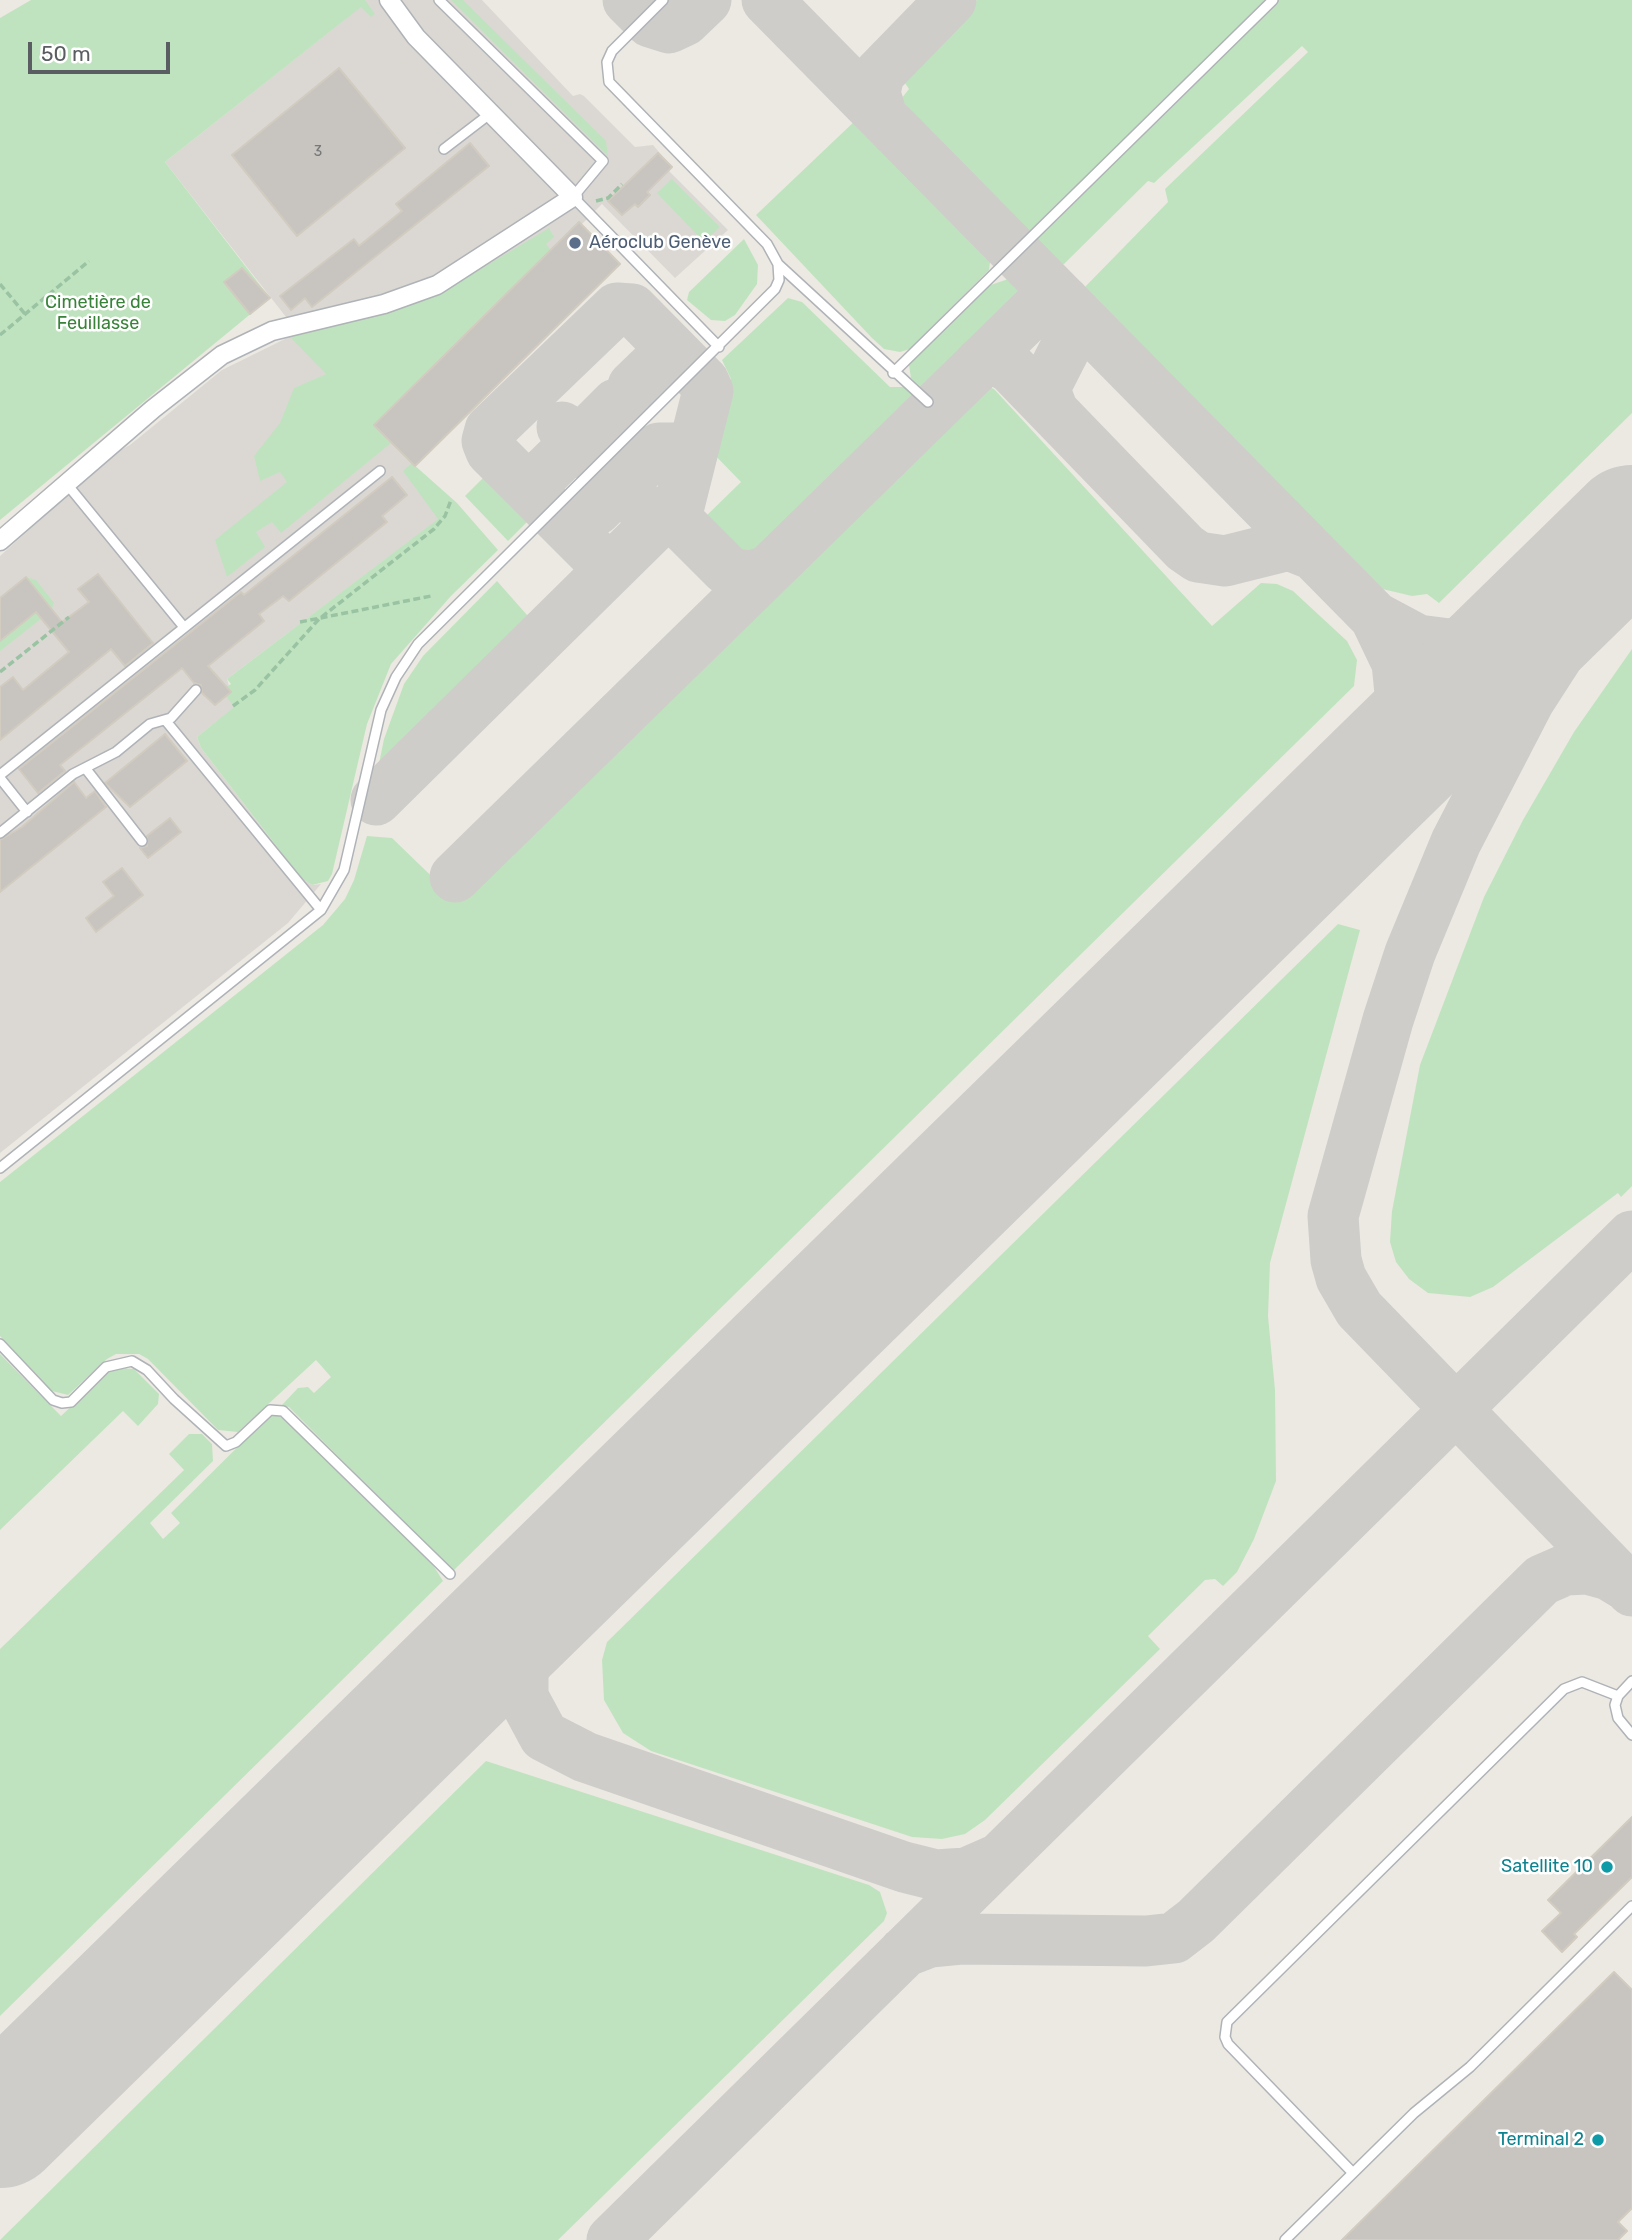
<!DOCTYPE html>
<html>
<head>
<meta charset="utf-8">
<style>
  body { margin:0 }
  #map { position:relative; width:1632px; height:2240px; overflow:hidden; background:#ece9e2; font-family:Rubik,sans-serif }
  canvas { display:block }
  .scale { position:absolute; left:28px; top:42px; width:142px; height:32px; box-sizing:border-box; border:4px solid #5a5e62; border-top:0; padding-left:9px; font-size:21px; line-height:24px; white-space:nowrap; color:#5a5e62; -webkit-text-stroke:5px #fff; paint-order:stroke }
</style>
</head>
<body>
<div id="map">
<canvas width="1632" height="2240"></canvas>
<div class="scale">50 m</div>
</div>
<script>
const g = document.querySelector('canvas').getContext('2d');
g.lineJoin = 'round';
function paint(path, color) { g.fillStyle = color; g.fill(path, 'evenodd'); }
const shape = rows => new Path2D(rows.map(r => 'M' + r).join(''));
function trace(path, color, width, dash) { g.strokeStyle = color; g.lineWidth = width; g.lineCap = dash ? 'butt' : 'round'; g.setLineDash(dash || []); g.stroke(path); }
function drawText(font, color, halo, rows, align = 'center') {
  g.font = font + ' Rubik,sans-serif'; g.lineWidth = 5; g.setLineDash([]); g.textBaseline = 'middle'; g.strokeStyle = halo; g.fillStyle = color; for (const [text, x, y, turn = 0] of rows) {
    g.save(); g.translate(x, y); g.rotate((+turn || 0) * Math.PI / 180); g.textAlign = isNaN(turn) ? turn : align; if (halo) g.strokeText(text, 0, 0); g.fillText(text, 0, 0); g.restore();
  }
}
const industrial = shape([
  [342,0,482,0,573,96,580,94,584,96,635,147,653,145,672,167,669,171,728,230,675,278,602,204,582,224,620,264,415,466,411,463,439,519,227,679,235,707,197,737,201,748,301,878,312,885,321,884,288,923,0,1153,0,556,113,454,130,445,222,370,289,337,286,317,165,162,344,20]
]);
const green = shape([
  [31,0,365,0,375,14,371,17,361,7,165,162,270,298,0,520,0,18],
  [451,0,463,0,606,141,608,156],
  [977,0,1632,0,1632,413,1439,603,1427,594,1412,596,1374,587,1082,290,1168,202,1165,189,1308,52,1302,46,1154,183,1148,181,1064,264,1055,264,915,124,918,119,901,99,909,89,905,83,913,75,907,68],
  [858,118,991,254,989,270,910,349,900,352,884,349,872,338,756,215],
  [672,179,720,227,704,242,657,193],
  [549,228,554,237,546,244,551,250,375,425,391,443,281,533,272,522,256,532,265,547,227,577,215,540,287,482,280,472,260,481,254,456,280,423,294,388,326,374,290,337,388,312,439,294],
  [744,239,758,265,757,284,735,315,725,321,711,320,687,300,689,292],
  [1011,278,1023,292,1021,300,932,397,911,378,909,365,985,287],
  [788,298,802,302,890,387,904,387,925,406,765,563,749,566,732,560,705,531,703,519,741,482,708,448,725,384,731,379,722,360],
  [980,383,994,389,1212,626,1261,583,1277,584,1293,591,1347,641,1357,660,1354,686,454,1570,447,1566,289,1407,281,1406,298,1388,308,1387,314,1393,331,1377,316,1360,238,1432,218,1430,148,1359,139,1354,116,1354,107,1359,68,1395,52,1391,0,1336,0,1182,323,925,345,899,354,880,367,836,392,838,451,895,967,390],
  [412,463,457,503,498,550,451,596,391,664,367,724,332,874,328,881,312,885,301,878,201,748,197,737,234,707,226,696,230,692,226,687,231,684,227,679,438,519,403,471],
  [490,471,533,516,508,541,465,496],
  [26,577,36,580,54,603,51,611,0,651,0,641,47,603],
  [497,581,535,624,515,644,520,653,373,793,384,739,404,684,423,656],
  [1632,649,1632,1186,1621,1197,1618,1193,1493,1287,1470,1297,1428,1293,1409,1279,1396,1262,1390,1242,1392,1211,1420,1065,1484,897,1523,820,1574,732],
  [1338,924,1360,930,1270,1263,1268,1316,1275,1390,1276,1481,1254,1539,1237,1572,1223,1586,1215,1579,1205,1580,1148,1636,1160,1649,985,1820,965,1834,942,1839,912,1837,651,1751,623,1733,604,1700,602,1660,607,1642],
  [0,1354,61,1416,109,1371,119,1368,134,1369,159,1394,158,1404,138,1426,123,1411,0,1530],
  [279,1412,431,1562,443,1581,0,2016,0,1649,184,1470,169,1454,189,1434,202,1434,212,1444,213,1461,150,1523,163,1539,180,1523,171,1513,272,1413],
  [486,1761,869,1885,880,1892,887,1913,884,1921,558,2240,0,2240]
]);
const taxiway = shape([
  [628,0,650,22,669,28,684,21,706,0],
  [767,0,1375,617,1418,640,1449,644,1531,628],
  [881,113,875,93,879,74,951,0],
  [980,363,995,359,1011,368,1185,548,1198,557,1225,561,1289,545,1314,555],
  [1053,411,1046,393,1048,382,1074,331,1074,312],
  [562,427,652,518,661,519],
  [537,497,537,480,568,450,577,448,586,452,586,434,616,404,632,403,633,386,663,357,680,358],
  [596,510,659,448,677,448],
  [1632,548,1594,600,1529,701,1456,842,1410,953,1388,1020,1333,1216,1336,1260,1341,1278,1359,1309,1632,1591],
  [619,560,608,563,597,557,491,451,487,441,490,430,617,308,632,309,704,382,708,391,677,514,681,524],
  [1375,617,1397,663,1400,693,1384,772],
  [376,800,661,519,675,519,681,524,726,569,735,574,751,576,767,571],
  [455,877,1043,302,1055,298,1065,302],
  [531,1606,523,1667,523,1697,544,1736,585,1757,904,1867,936,1875,966,1873,998,1859],
  [904,1952,930,1942,961,1939,1146,1941,1174,1938,1196,1921,1542,1580,1565,1570,1587,1569,1609,1575,1627,1586],
  [612,2240,1632,1236]
]);
const runway = shape([
  [0,2124,1632,529]
]);
const building = shape([
  [339,68,405,148,297,236,232,155,339,68],
  [470,143,489,166,312,307,305,298,291,310,280,296,354,239,359,246,402,211,396,204,470,143],
  [658,153,672,167,647,192,650,195,638,207,635,204,622,215,608,201,658,153],
  [579,222,620,264,415,466,374,425,579,222],
  [242,268,270,298,250,314,224,282,242,268],
  [392,477,407,495,382,516,387,522,289,601,283,596,259,614,264,621,208,666,231,692,215,705,202,693,201,685,194,683,182,668,60,765,65,771,38,793,19,769,241,592,244,595,392,477],
  [98,574,153,643,125,666,111,649,0,740,0,687,13,677,23,690,69,652,36,612,0,641,0,598,26,577,62,622,89,602,78,589,98,574],
  [165,734,187,761,130,807,105,783,165,734],
  [74,782,86,798,95,791,106,807,0,892,0,840,22,827,74,782],
  [170,818,181,832,148,858,140,848,147,846,147,836,170,818],
  [122,868,143,895,96,932,86,918,114,896,103,882,122,868],
  [1632,1817,1632,1877,1574,1934,1577,1937,1562,1952,1542,1931,1561,1913,1548,1900,1632,1817],
  [1614,1972,1632,1990,1632,2208,1618,2222,1627,2231,1618,2240,1342,2240,1614,1972]
]);
const path = shape([
  [596,201,608,198,622,184],
  [0,284,25,314],
  [0,335,89,261],
  [300,622,431,596],
  [0,672,69,617],
  [233,706,255,690,319,619,434,529,445,516,451,500]
]);
const service = shape([
  [439,0,603,161,573,197,719,347],
  [444,149,491,113],
  [778,264,928,402],
  [893,373,1273,0],
  [66,483,183,626],
  [166,721,321,910],
  [86,769,142,841],
  [0,775,380,471],
  [0,778,27,812],
  [0,833,73,774,116,752,150,724,171,718,196,690],
  [0,1168,321,910,344,870,381,710,396,677,418,644,775,289,779,280,778,264,767,244,609,82,607,62,612,51,663,0],
  [0,1344,53,1400,62,1403,71,1402,106,1367,132,1361,147,1370,174,1399,226,1446,236,1442,270,1410,283,1411,450,1574],
  [1632,1681,1618,1696,1615,1705,1618,1718,1632,1735],
  [1353,2173,1228,2044,1225,2037,1227,2022,1564,1689,1582,1682,1618,1696],
  [1285,2240,1414,2113,1470,2067,1632,1906]
]);
const minor = shape([
  [0,541,153,409,222,355,272,331,384,304,437,285,573,197,416,37,389,0]
]);
const markers = [
  [575,243,7,"#5c6f8a"],
  [1607,1867,7,"#0f9aa8"],
  [1598,2140,7,"#0f9aa8"]
];
const numberNames = [
  ["3",318,152]
];
const serviceNames = [
  ["Aéroclub Genève",589,243]
];
const parkNames = [
  ["Cimetière de",98,303],
  ["Feuillasse",98,324]
];
const cultureNames = [
  ["Satellite 10",1593,1867],
  ["Terminal 2",1584,2140]
];
paint(industrial, '#dbd8d4');
paint(green, '#c0e3bf');
trace(taxiway, '#cecdca', 51);
trace(runway, '#cecdca', 128);
paint(building, '#c8c4bf');
trace(building, '#d1cbc0', 2);
trace(service, '#afb3b7', 12);
trace(minor, '#afb3b7', 21);
trace(path, '#99c3a2', 3.5, [7, 3.5]);
trace(service, '#fff', 9);
trace(minor, '#fff', 18);
for (const [x, y, r, color] of markers) { const dot = new Path2D(); dot.arc(x, y, r, 0, 2 * Math.PI); g.fillStyle = color; g.fill(dot); trace(dot, '#fff', 2.5); }
drawText('14px', '#767879', null, numberNames);
drawText('18px', '#4e5e75', '#fff', serviceNames, 'left');
drawText('18px', '#388339', '#fff', parkNames);
drawText('18px', '#0d838f', '#fff', cultureNames, 'right');
</script>
</body>
</html>
